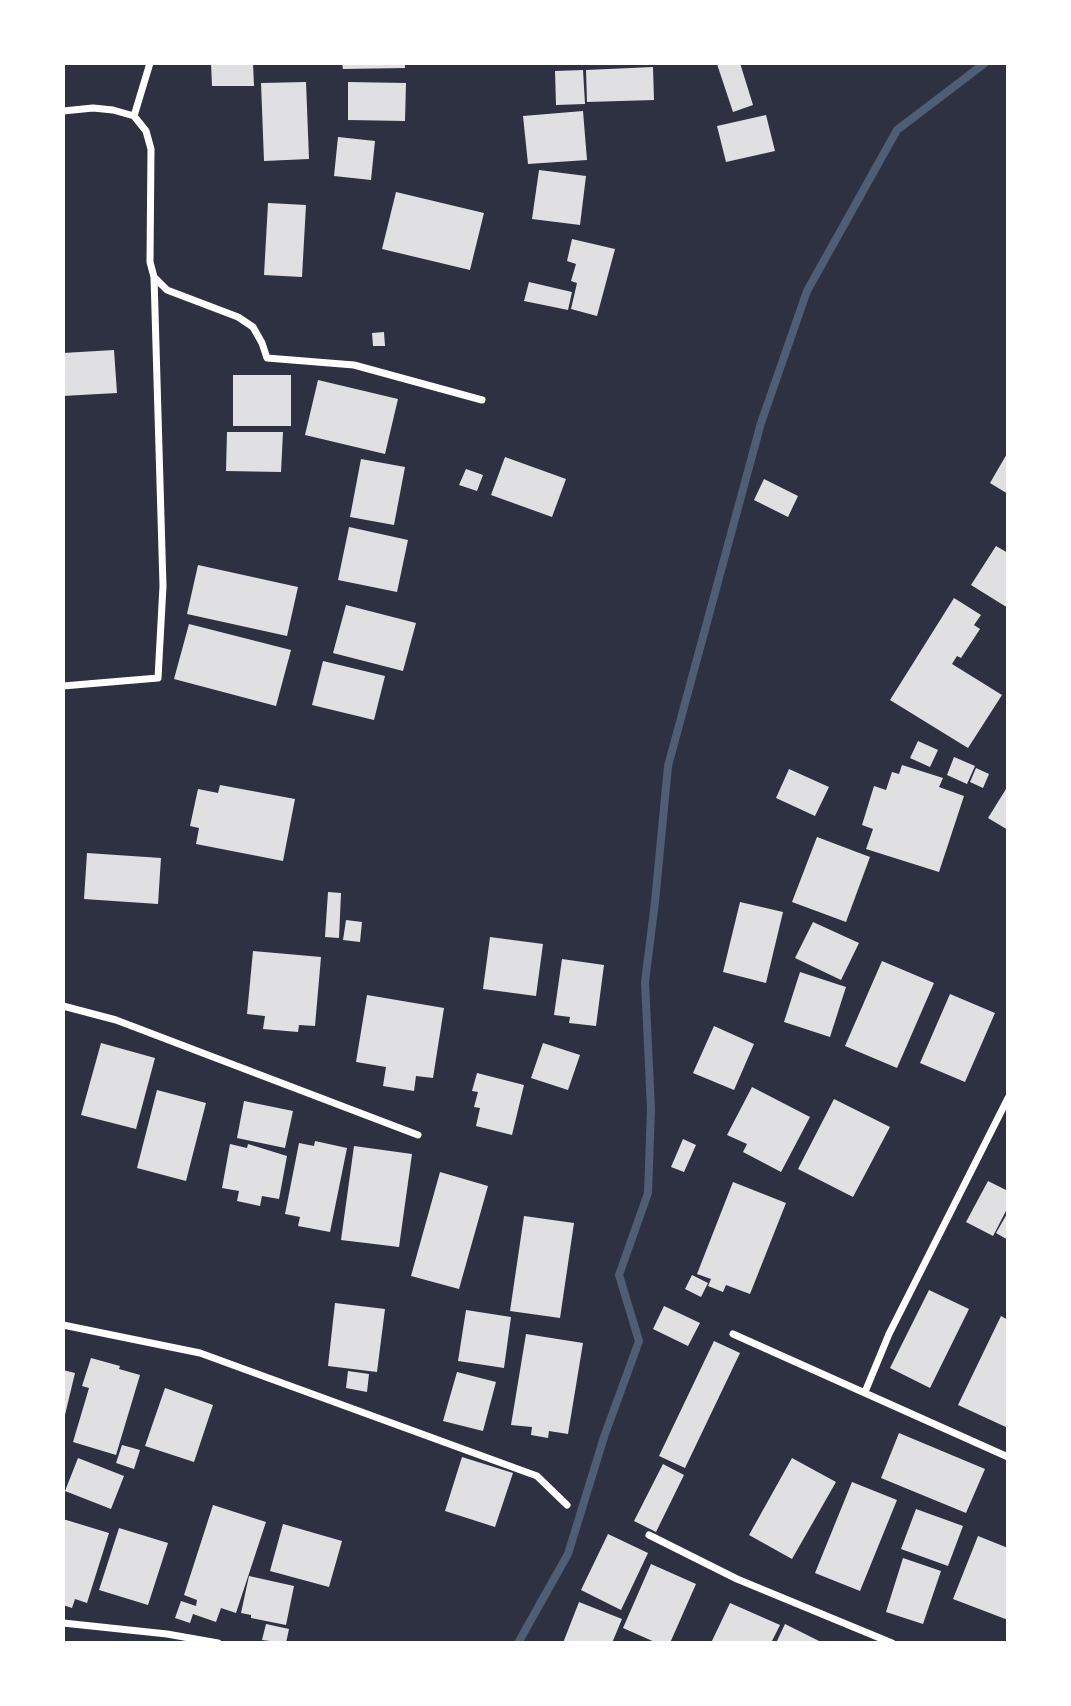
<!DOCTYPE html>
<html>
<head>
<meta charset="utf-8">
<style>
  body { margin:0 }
  #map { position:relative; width:1071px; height:1706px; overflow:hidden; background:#2d3142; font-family:"Libre Baskerville",serif }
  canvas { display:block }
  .frame { position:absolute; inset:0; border:65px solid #fff; pointer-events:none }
</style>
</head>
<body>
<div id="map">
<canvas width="1071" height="1706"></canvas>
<div class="frame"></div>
</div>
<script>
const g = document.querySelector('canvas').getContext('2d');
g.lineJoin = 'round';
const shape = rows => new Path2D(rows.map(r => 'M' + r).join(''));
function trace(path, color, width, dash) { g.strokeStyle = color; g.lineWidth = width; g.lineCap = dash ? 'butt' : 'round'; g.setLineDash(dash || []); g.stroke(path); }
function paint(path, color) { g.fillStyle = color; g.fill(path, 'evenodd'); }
const stream = shape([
  [518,1643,568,1554,604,1437,639,1341,619,1275,648,1193,651,1109,645,982,655,902,668,766,761,423,807,291,897,130,985,63]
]);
const building = shape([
  [211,63,253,63,254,86,212,86],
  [342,63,405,63,405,68,343,69],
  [720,63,740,63,753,105,733,112,717,64],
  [653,67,654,100,587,102,586,70],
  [583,70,585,104,556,105,555,71],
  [306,82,309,159,264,161,261,83],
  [348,82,406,83,405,121,348,120],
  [583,111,587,160,528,164,523,116],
  [766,115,775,151,726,162,717,126],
  [338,137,375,141,371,180,334,176],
  [539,170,586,176,580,225,532,219],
  [396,192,484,213,470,270,382,249],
  [268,203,306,205,302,277,264,275],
  [572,239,615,249,597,316,571,309,577,283,571,281,576,264,567,261],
  [529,282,572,292,568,310,524,301],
  [384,332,385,346,373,346,372,333],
  [114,350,117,393,63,396,63,353],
  [233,375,291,375,291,426,233,426],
  [318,380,398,399,385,454,305,435],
  [227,432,283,432,281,472,226,471],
  [1008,452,1008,494,990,483],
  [505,457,566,479,552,517,491,495],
  [361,459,405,467,394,525,350,517],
  [466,469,483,475,477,491,459,485],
  [764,479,798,496,788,517,754,500],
  [349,527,408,540,397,592,338,580],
  [996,546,1008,553,1008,608,971,585],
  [198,565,298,587,287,636,187,614],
  [954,598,981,615,974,625,980,629,961,658,957,656,952,664,1002,695,968,748,890,700],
  [346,605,416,623,403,671,333,653],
  [189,624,291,650,276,706,174,679],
  [323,661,385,676,374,720,312,705],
  [918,741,938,750,930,767,910,758],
  [954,757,975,766,967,784,947,775],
  [902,765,943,778,939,787,964,796,939,872,866,849,873,829,862,825,874,786,886,790,892,772,899,774],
  [976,768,989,774,983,788,970,782],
  [789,769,829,787,815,816,776,798],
  [220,785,295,799,283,861,196,844,199,828,190,826,198,789,218,793],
  [1006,789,1008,791,1008,830,988,818],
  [817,837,870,857,846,922,792,902],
  [87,853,161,858,158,904,84,899],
  [328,892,341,893,339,938,325,937],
  [740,902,783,912,766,983,723,972],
  [346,920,362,922,360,942,343,940],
  [813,922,859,943,841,980,795,958],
  [490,937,543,944,536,996,483,989],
  [253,951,321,957,315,1026,299,1025,298,1032,263,1029,265,1016,247,1014],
  [562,959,604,965,596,1026,569,1023,570,1017,554,1015],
  [882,961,934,983,897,1068,845,1046],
  [800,972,846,987,830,1037,784,1022],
  [950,994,995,1013,965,1082,920,1063],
  [367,995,444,1008,433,1078,416,1076,414,1091,383,1086,386,1067,356,1062],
  [714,1026,754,1044,734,1090,693,1073],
  [101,1043,155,1058,136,1129,81,1115],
  [543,1043,580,1055,568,1090,531,1078],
  [477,1073,524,1085,512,1135,476,1126,480,1108,474,1107,478,1092,472,1091],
  [752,1087,810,1117,781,1172,743,1152,747,1144,727,1135],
  [157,1090,206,1103,186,1181,137,1168],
  [834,1099,890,1127,853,1197,798,1169],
  [244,1101,293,1111,285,1148,237,1138],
  [683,1139,696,1145,684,1172,671,1167],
  [315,1141,347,1148,330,1232,298,1226,300,1217,285,1214,299,1143,314,1146],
  [230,1144,247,1148,248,1144,287,1156,279,1199,262,1196,260,1206,237,1201,239,1191,222,1188],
  [354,1146,412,1154,399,1247,341,1240],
  [440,1172,488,1186,459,1289,411,1276],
  [988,1181,1008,1191,1008,1207,993,1236,966,1222],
  [733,1182,786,1203,750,1294,726,1285,723,1292,708,1286,711,1279,697,1274],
  [1008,1212,1008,1240,996,1233],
  [524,1216,574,1223,560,1318,510,1311],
  [692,1275,708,1283,701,1297,685,1289],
  [929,1290,969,1309,930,1388,890,1368],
  [335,1303,385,1309,377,1372,328,1366],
  [664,1306,700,1323,688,1346,653,1329],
  [466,1310,511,1317,504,1368,458,1361],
  [1001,1316,1008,1320,1008,1428,958,1405],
  [526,1334,583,1343,568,1434,549,1431,548,1438,531,1435,532,1427,511,1425],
  [714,1341,740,1353,685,1468,659,1456],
  [91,1358,120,1366,119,1369,140,1375,116,1455,73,1442,89,1388,82,1386],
  [63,1370,75,1373,64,1419,63,1419],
  [348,1371,369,1374,367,1392,346,1388],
  [457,1372,496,1382,483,1431,443,1421],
  [165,1388,213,1405,194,1462,145,1446],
  [899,1433,985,1469,966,1513,881,1478],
  [122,1445,140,1450,134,1469,116,1463],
  [462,1457,513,1473,495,1527,445,1511],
  [78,1458,124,1476,111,1509,65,1491],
  [792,1458,836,1482,792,1559,749,1535],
  [663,1464,684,1475,656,1532,634,1521],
  [852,1482,897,1500,860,1591,815,1573],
  [213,1505,266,1522,236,1613,221,1608,216,1622,193,1614,190,1623,175,1618,181,1601,196,1606,197,1600,184,1595],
  [916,1509,963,1526,948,1566,901,1549],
  [63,1519,109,1533,87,1603,75,1599,72,1608,63,1605],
  [283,1524,342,1541,329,1587,270,1571],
  [119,1528,168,1543,148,1605,99,1590],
  [608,1534,648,1553,621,1610,581,1590],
  [978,1536,1008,1548,1008,1620,953,1599],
  [903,1558,941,1571,923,1624,886,1612],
  [651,1564,696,1584,670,1643,657,1643,623,1628],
  [249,1576,294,1586,286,1625,251,1618,251,1615,241,1613],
  [579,1602,622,1619,612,1643,563,1643],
  [730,1603,780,1625,771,1643,711,1643],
  [266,1624,289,1629,286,1643,262,1640],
  [785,1624,823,1643,776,1643]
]);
const minor = shape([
  [63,111,93,108,113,110,134,116,146,131,151,149,150,262,154,277,167,290,238,317,253,327,262,343,267,358,354,365,482,400],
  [134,116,150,63],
  [63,686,158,678,163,586,154,277],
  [63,1006,116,1020,418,1135],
  [63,1325,200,1353,537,1476,567,1505],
  [733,1334,1008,1457],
  [865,1392,889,1334,1008,1098],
  [649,1535,737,1579,892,1643],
  [63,1623,167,1634,218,1643]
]);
trace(stream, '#4f5d75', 8);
paint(building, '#e0e0e3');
trace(minor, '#fff', 7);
</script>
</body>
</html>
